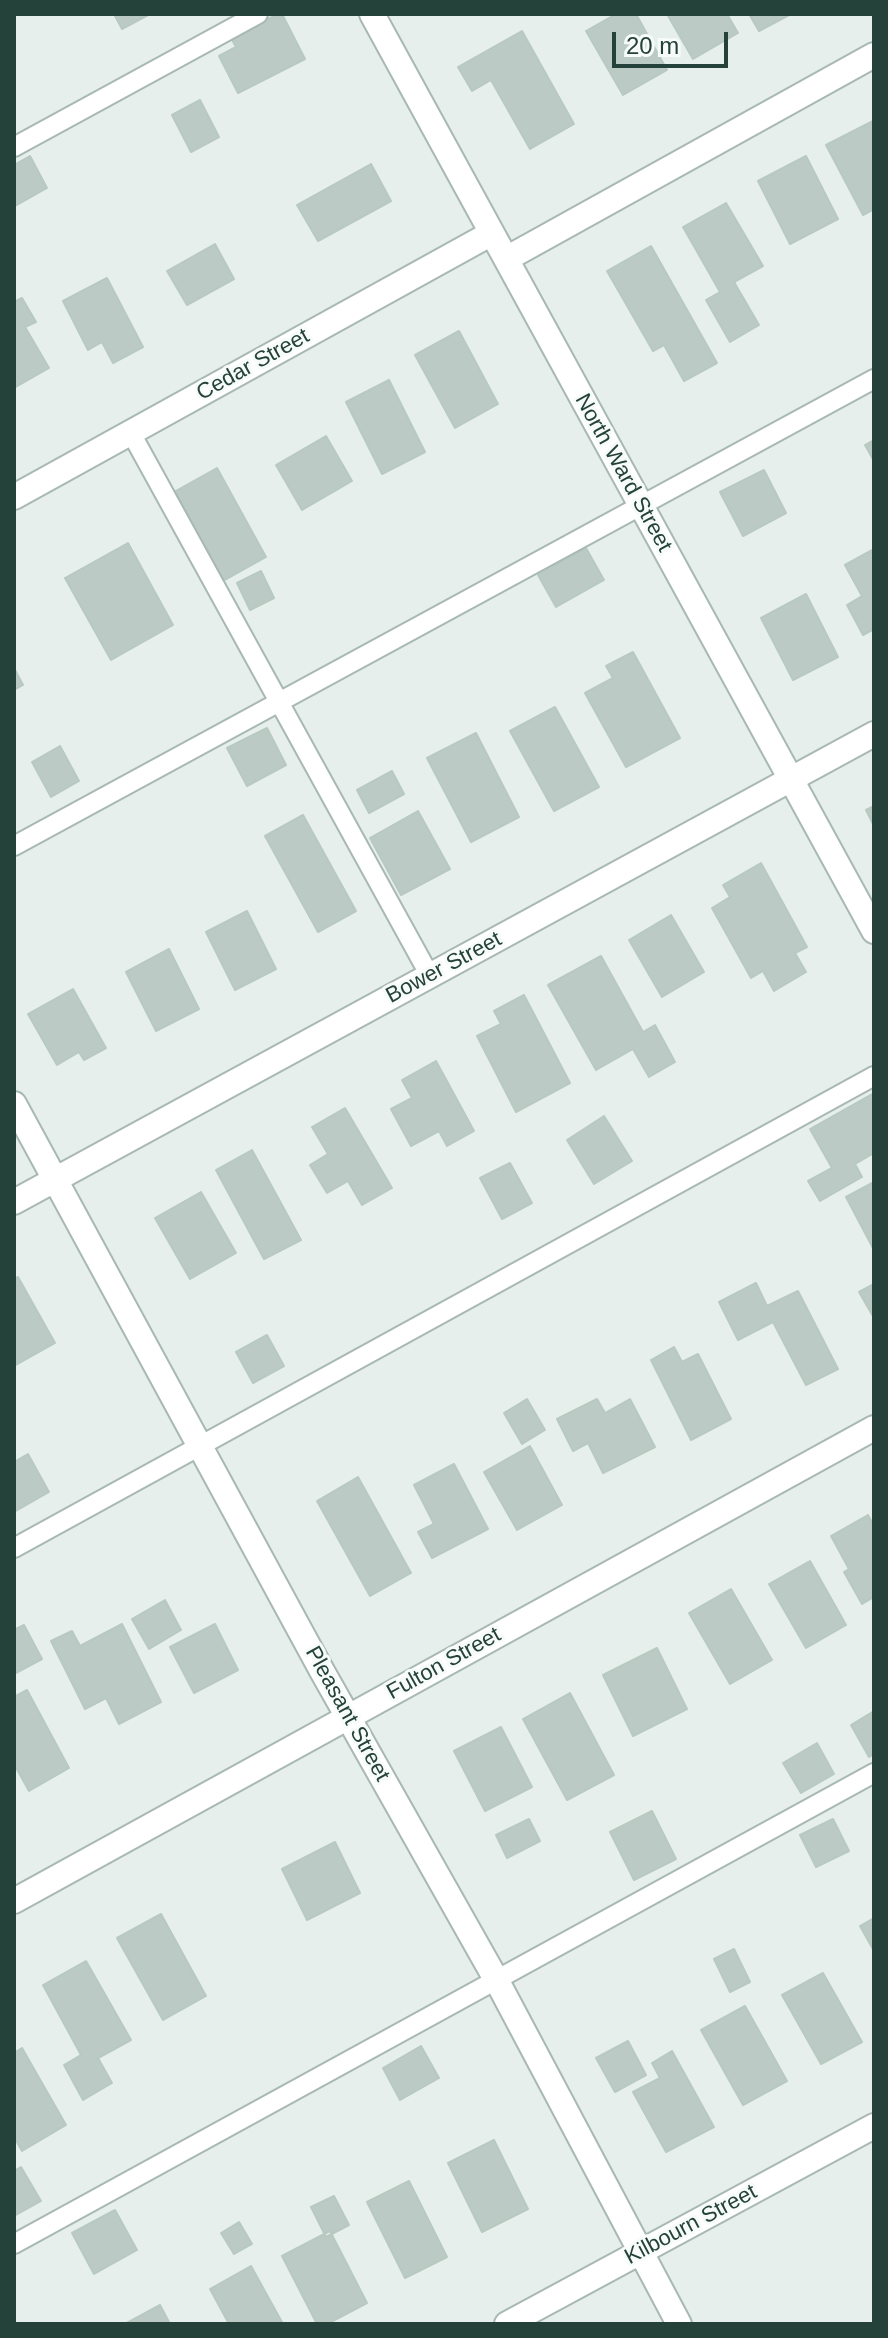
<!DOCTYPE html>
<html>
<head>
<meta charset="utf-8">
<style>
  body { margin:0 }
  #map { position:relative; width:888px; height:2338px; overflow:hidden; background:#e6efeb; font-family:Helvetica,sans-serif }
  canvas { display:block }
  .frame { position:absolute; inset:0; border:16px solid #24423a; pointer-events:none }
  .scale { position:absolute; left:612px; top:32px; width:116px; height:36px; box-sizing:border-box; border:4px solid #24423a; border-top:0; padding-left:10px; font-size:24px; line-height:28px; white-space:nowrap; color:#24423a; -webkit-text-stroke:6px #f7fbf9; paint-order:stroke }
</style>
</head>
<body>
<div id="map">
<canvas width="888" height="2338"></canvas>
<div class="frame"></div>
<div class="scale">20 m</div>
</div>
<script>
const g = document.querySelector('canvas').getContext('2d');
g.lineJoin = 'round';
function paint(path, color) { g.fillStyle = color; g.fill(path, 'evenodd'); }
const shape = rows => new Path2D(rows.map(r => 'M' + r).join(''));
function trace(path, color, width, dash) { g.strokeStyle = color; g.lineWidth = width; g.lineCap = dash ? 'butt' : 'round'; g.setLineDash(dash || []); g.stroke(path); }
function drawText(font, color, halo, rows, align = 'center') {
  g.font = font + ' Helvetica,sans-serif'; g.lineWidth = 6; g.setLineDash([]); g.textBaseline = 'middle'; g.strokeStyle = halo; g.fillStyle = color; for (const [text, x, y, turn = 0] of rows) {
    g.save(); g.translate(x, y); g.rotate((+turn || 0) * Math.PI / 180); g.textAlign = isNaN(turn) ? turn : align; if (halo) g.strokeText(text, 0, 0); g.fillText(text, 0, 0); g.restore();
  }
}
const building = shape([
  [114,14,150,14,122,29,114,14],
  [278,14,282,14,305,59,238,93,219,56,236,47,231,38,278,14],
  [616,14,636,14,667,70,623,95,586,31,616,14],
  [667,14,727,14,738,33,693,59,667,14],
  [749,14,791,14,759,31,749,14],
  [522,31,574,124,530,149,491,80,472,91,458,67,522,31],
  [200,100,219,137,191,152,172,115,200,100],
  [873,121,874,209,863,215,826,145,873,121],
  [30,156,47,188,15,206,14,165,30,156],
  [806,156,838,219,790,244,758,181,806,156],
  [371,164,391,201,318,241,297,205,371,164],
  [726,203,763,266,734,282,759,325,730,342,706,300,720,292,683,227,726,203],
  [215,244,234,279,187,305,167,271,215,244],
  [651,246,717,363,684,381,664,345,653,351,607,271,651,246],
  [107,278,143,347,113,363,102,342,88,350,63,301,107,278],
  [22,298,36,322,25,327,49,368,14,388,14,302,22,298],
  [459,331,498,404,455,428,415,355,459,331],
  [389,380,425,452,382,474,346,402,389,380],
  [326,436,352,481,302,510,276,465,326,436],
  [874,440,874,461,865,445,874,440],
  [217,468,266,557,223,581,174,492,217,468],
  [764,470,786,513,743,536,720,492,764,470],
  [128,543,173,625,111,660,65,578,128,543],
  [586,548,604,580,556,607,538,575,586,548],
  [874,549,874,629,863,635,847,605,862,596,845,565,874,549],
  [261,571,274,598,250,610,237,583,261,571],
  [806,594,838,657,793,680,761,618,806,594],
  [633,652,680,738,626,767,585,693,613,678,606,666,633,652],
  [14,668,23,685,14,690,14,668],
  [555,707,599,787,554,811,510,731,555,707],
  [267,728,286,765,247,786,227,748,267,728],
  [476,733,519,817,471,842,427,758,476,733],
  [60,746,79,781,51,797,32,762,60,746],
  [392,771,404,794,369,813,357,790,392,771],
  [874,806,874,826,866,810,874,806],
  [418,811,450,869,401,895,370,838,418,811],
  [303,815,356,911,318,932,265,836,303,815],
  [761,863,807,947,795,953,806,972,774,991,763,971,751,978,712,908,730,897,723,885,761,863],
  [247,911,276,969,235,990,206,932,247,911],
  [671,915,704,972,662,997,629,940,671,915],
  [169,949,199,1009,156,1031,126,972,169,949],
  [601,956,643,1032,655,1025,675,1062,649,1077,633,1049,596,1070,548,985,601,956],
  [73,989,106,1048,84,1060,79,1052,57,1065,28,1014,73,989],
  [524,995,570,1083,516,1112,477,1036,501,1024,494,1011,524,995],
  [436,1061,474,1131,447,1146,439,1131,411,1146,391,1109,412,1098,402,1080,436,1061],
  [874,1093,874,1153,855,1164,862,1177,820,1201,808,1181,832,1168,810,1129,874,1093],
  [345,1108,392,1188,362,1205,348,1181,327,1193,310,1165,328,1154,312,1127,345,1108],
  [604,1116,632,1161,594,1184,567,1140,604,1116],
  [252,1150,301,1240,264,1259,216,1170,252,1150],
  [510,1163,532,1203,502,1219,480,1178,510,1163],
  [874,1182,874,1250,846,1197,874,1182],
  [201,1192,236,1253,190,1279,155,1218,201,1192],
  [18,1277,55,1343,14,1366,14,1279,18,1277],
  [756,1283,767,1306,798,1291,838,1369,806,1385,773,1322,738,1340,719,1302,756,1283],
  [874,1284,874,1318,859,1292,874,1284],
  [267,1335,284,1366,253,1383,236,1352,267,1335],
  [674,1347,682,1362,698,1354,731,1419,691,1440,651,1360,674,1347],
  [527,1399,545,1430,522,1444,504,1413,527,1399],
  [597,1399,605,1413,630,1399,655,1447,603,1473,588,1443,573,1451,557,1419,597,1399],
  [530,1446,562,1505,517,1530,484,1472,530,1446],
  [28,1454,49,1492,14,1512,14,1462,28,1454],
  [454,1464,488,1529,432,1558,418,1532,434,1524,414,1485,454,1464],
  [358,1477,411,1573,370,1596,317,1501,358,1477],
  [868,1515,874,1526,874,1597,862,1604,844,1572,849,1569,831,1536,868,1515],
  [810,1561,846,1625,806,1648,769,1584,810,1561],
  [731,1589,772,1660,730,1684,689,1613,731,1589],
  [165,1600,181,1630,149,1649,132,1619,165,1600],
  [122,1624,161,1702,119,1724,106,1698,85,1709,51,1641,72,1631,80,1646,122,1624],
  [215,1624,238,1670,194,1693,170,1647,215,1624],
  [24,1625,42,1659,14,1674,14,1630,24,1625],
  [657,1648,687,1709,633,1736,603,1675,657,1648],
  [27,1690,69,1768,29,1791,14,1764,14,1697,27,1690],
  [570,1693,614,1775,567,1800,523,1719,570,1693],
  [874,1711,874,1754,869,1757,851,1725,874,1711],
  [501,1727,532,1787,485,1811,454,1751,501,1727],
  [817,1743,834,1774,801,1793,783,1763,817,1743],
  [652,1811,676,1859,634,1880,610,1832,652,1811],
  [529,1819,540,1841,507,1858,496,1835,529,1819],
  [833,1819,849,1851,816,1867,800,1835,833,1819],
  [335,1842,360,1893,307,1920,282,1869,335,1842],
  [161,1914,206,1996,163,2020,117,1938,161,1914],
  [874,1918,874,1951,860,1926,874,1918],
  [734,1949,750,1982,730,1992,714,1959,734,1949],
  [86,1961,131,2040,98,2058,112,2083,83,2100,64,2065,81,2055,43,1985,86,1961],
  [823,1973,862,2042,821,2064,782,1995,823,1973],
  [745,2006,787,2081,743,2105,701,2030,745,2006],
  [628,2041,646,2075,615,2092,596,2058,628,2041],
  [421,2046,439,2078,400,2100,383,2068,421,2046],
  [22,2048,66,2125,22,2151,14,2137,14,2053,22,2048],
  [672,2051,714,2127,666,2152,633,2092,660,2078,652,2063,672,2051],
  [494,2140,528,2209,482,2232,448,2163,494,2140],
  [21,2167,41,2201,14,2216,14,2171,21,2167],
  [409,2181,447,2257,405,2278,367,2202,409,2181],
  [334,2196,349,2225,326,2237,311,2207,334,2196],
  [115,2210,137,2250,94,2274,72,2233,115,2210],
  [239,2222,252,2244,234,2254,221,2233,239,2222],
  [330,2231,367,2303,327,2324,317,2324,282,2256,330,2231],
  [251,2266,283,2324,229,2324,210,2289,251,2266],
  [160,2305,170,2324,125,2324,160,2305]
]);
const service = shape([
  [14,147,258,14],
  [131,433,430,976],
  [14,846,874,379],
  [14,1548,874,1076],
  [14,2244,874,1773]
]);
const minor = shape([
  [372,14,874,931],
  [506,259,874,55],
  [14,497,492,233],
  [14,1104,322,1671,497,1981,679,2324],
  [14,1901,874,1428],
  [507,2324,874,2126]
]);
const tertiary = shape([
  [14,1202,874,734]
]);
const streetNames = [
  ["Cedar Street",253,365,-29],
  ["North Ward Street",623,473,61],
  ["Bower Street",444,968,-28],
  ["Fulton Street",444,1664,-29],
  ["Pleasant Street",347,1714,61],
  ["Kilbourn Street",691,2225,-28]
];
paint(building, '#bbcac4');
trace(building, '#b8c9c2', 2);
trace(service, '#a8b8b2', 22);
trace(minor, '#a8b8b2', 28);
trace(tertiary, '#a8b8b2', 28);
trace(service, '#fff', 18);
trace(minor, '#fff', 24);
trace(tertiary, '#fff', 24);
drawText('22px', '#24423a', '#f7fbf9', streetNames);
</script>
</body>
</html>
